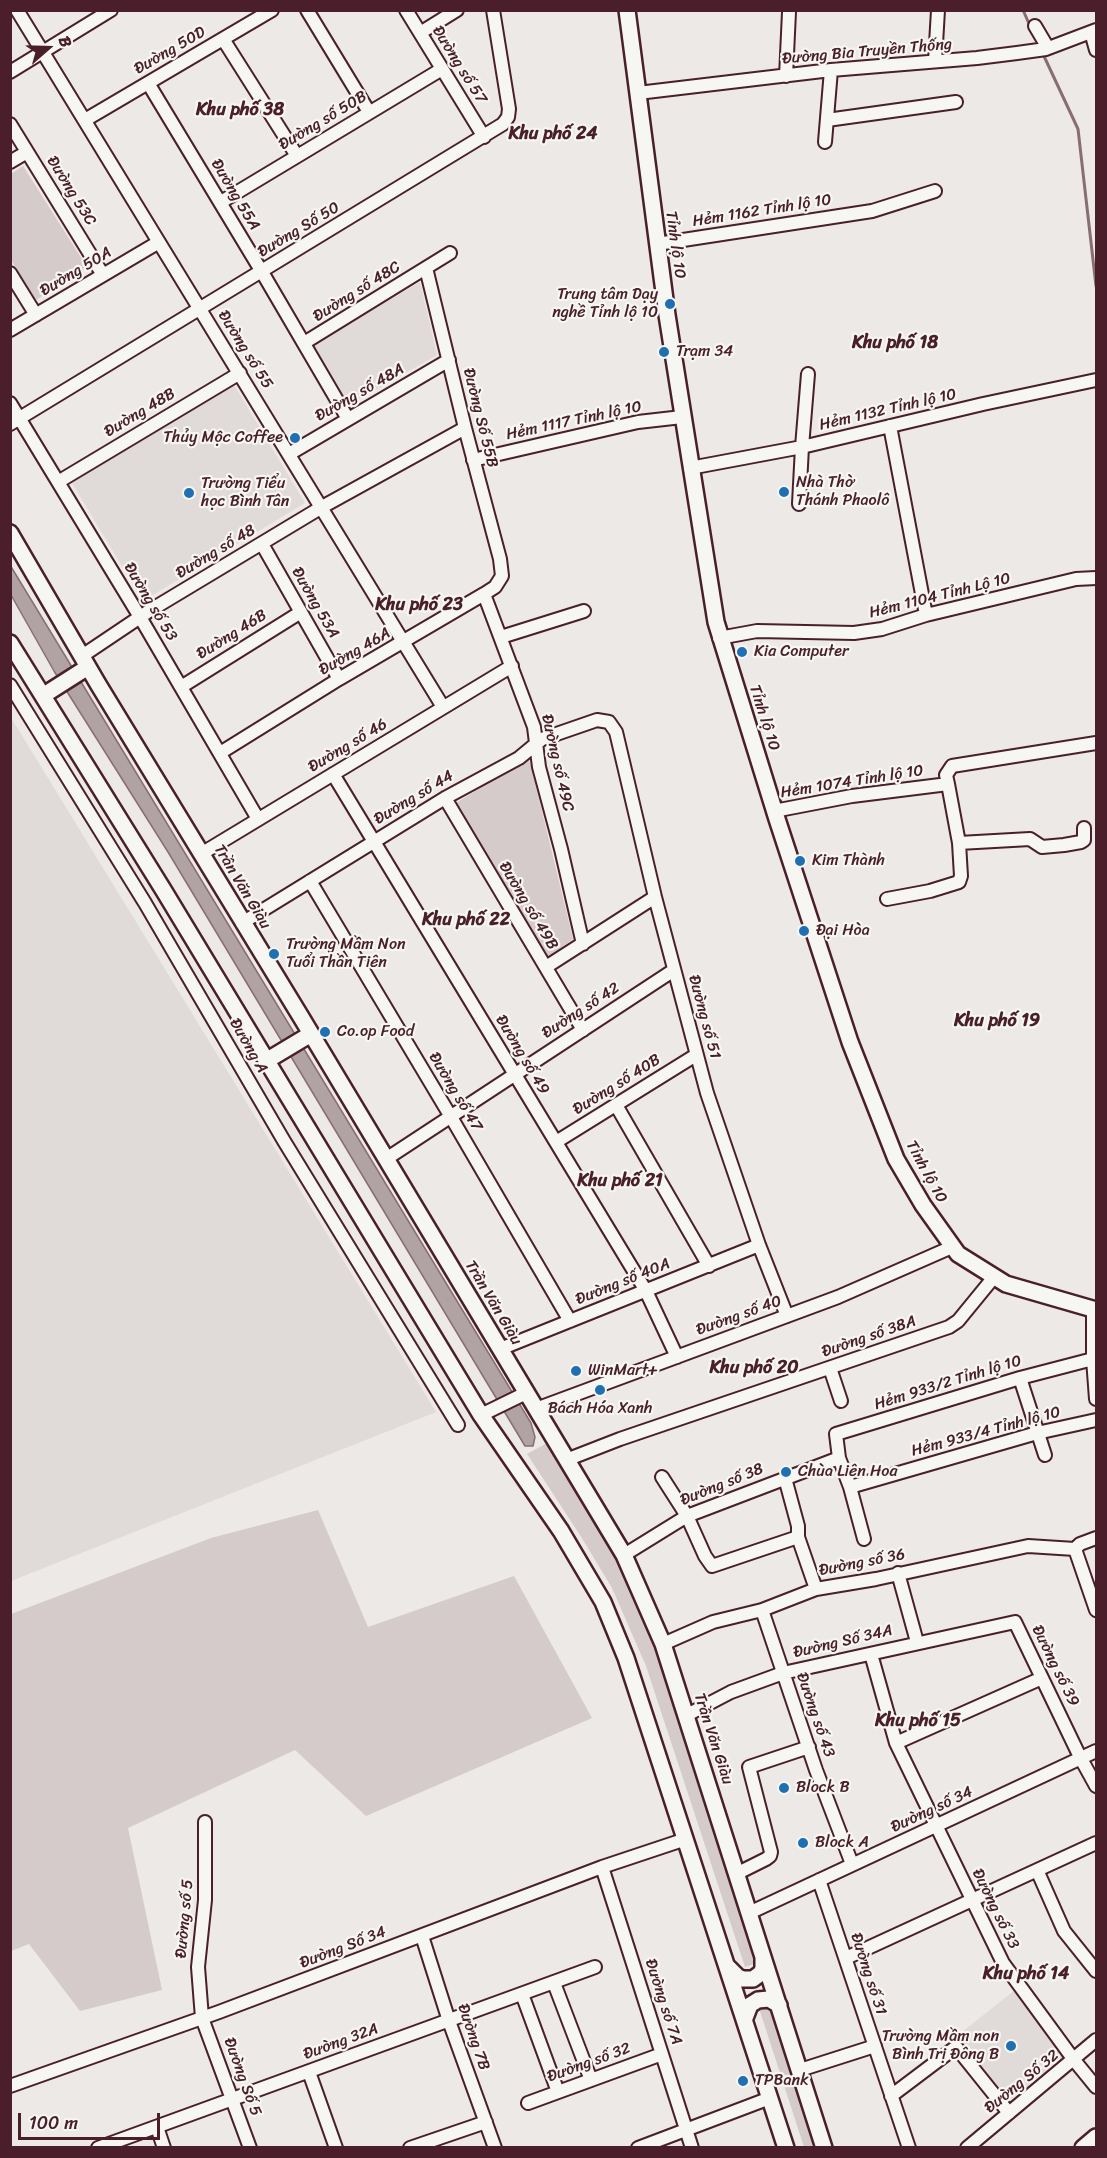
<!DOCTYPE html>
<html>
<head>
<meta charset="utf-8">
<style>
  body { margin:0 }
  #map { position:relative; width:1107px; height:2158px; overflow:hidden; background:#ece9e6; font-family:Sriracha,sans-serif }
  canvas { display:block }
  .frame { position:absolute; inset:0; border:12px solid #4a1f2b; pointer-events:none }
  .north { position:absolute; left:18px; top:18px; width:60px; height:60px; -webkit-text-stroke:4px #f6f6f2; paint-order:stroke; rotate:70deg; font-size:16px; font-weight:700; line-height:24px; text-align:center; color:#4a1f2b }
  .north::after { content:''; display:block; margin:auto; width:21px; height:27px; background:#4a1f2b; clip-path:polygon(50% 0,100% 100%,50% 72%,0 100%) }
  .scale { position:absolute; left:18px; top:2113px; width:142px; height:27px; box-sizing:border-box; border:3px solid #4a1f2b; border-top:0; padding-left:8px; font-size:18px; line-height:21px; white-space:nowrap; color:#4a1f2b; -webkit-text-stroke:4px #f6f6f2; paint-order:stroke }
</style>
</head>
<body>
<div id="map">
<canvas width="1107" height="2158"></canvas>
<div class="frame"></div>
<div class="north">B</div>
<div class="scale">100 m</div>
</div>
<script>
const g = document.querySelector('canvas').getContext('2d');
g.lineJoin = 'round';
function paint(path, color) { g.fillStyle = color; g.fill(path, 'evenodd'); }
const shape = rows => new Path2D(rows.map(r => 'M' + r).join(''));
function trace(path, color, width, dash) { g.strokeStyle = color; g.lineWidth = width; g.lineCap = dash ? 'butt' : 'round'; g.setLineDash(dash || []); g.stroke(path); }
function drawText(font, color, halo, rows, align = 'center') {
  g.font = font + ' Sriracha,sans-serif'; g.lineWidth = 4.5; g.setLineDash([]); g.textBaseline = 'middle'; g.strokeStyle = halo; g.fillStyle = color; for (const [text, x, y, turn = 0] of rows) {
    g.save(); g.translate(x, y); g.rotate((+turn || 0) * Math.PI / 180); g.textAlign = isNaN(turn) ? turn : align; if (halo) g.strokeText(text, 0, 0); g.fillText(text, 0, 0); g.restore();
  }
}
const built = shape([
  [420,282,437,355,349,405,314,345],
  [234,385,305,503,143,601,72,483],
  [10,716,436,1412,11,1581,10,1581],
  [1015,1990,1063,2057,1009,2101,957,2036]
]);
const green = shape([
  [23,166,87,267,36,300,11,260,11,174],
  [529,758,573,939,547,958,456,803],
  [547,1443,601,1529,634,1590,661,1652,760,1962,745,1967,646,1666,612,1588,580,1535,527,1454],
  [318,1510,368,1627,514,1576,592,1718,366,1816,295,1750,128,1828,162,1990,80,2011,29,1944,11,1951,11,1614,211,1538],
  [770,1997,819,2147,804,2147,757,2002]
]);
const water = shape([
  [10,565,531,1423,535,1437,533,1446,525,1446,168,852,54,671,11,595,10,565]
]);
const stream = shape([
  [1023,10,1030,26],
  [1043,54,1078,129,1096,286]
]);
const minor = shape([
  [17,10,443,707],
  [307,10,369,112],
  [406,10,484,137],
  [1035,26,1048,48],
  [1091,32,1096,50],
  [420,33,457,10],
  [223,39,297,156],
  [935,61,938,10],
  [10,72,111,10],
  [786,76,789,12],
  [148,83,262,272,348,419],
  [638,93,831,70,977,58,1017,53,1046,49,1096,30],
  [85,120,272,10],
  [827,120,956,102],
  [10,124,103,275],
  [825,142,831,70],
  [10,162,27,152],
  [221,202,442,69],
  [657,244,872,211,935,191],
  [10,273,36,315],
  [10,330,159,242],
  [304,343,450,253],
  [10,403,140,617,258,819],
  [10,424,503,124,508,117,509,109,493,10],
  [890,426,926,615],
  [289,454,449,360],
  [473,460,638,422,682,417],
  [690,468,802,447,983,404,1096,380],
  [58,482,240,373],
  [799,504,802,447,808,374],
  [262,544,339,679],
  [484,594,534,727,539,767,561,849,583,944],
  [501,637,584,611],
  [719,638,757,631,854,633,882,629,926,615,1076,579,1096,578],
  [82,656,149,611,322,507,465,428],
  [10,685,145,903,284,1141,458,1425],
  [181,687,301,612],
  [220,753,339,679,484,594,495,587,502,576,500,559,465,428,426,268],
  [333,774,646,1291,677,1357],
  [445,798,583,1030],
  [774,811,852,796,948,784,946,775,952,766,1096,743],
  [959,843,1030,839,1042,847,1064,845,1081,842,1084,840,1084,828],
  [201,854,512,666],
  [310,881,451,1117,570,1321],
  [887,899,930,891,959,882,961,876,959,843,948,784],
  [242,923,445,798,519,758,542,739,597,720,609,722,616,732,655,897,707,1093,759,1245,787,1316],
  [546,967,655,897],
  [616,1105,709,1266],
  [556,1142,696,1055],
  [386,1159,674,970],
  [1093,1309,1093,1359,1096,1399],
  [500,1349,759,1245],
  [830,1368,841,1401],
  [1020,1378,1045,1455],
  [536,1409,838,1297,952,1247],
  [481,1415,526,1393],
  [566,1460,620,1439,949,1327,958,1321,994,1277],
  [662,1477,687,1516,705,1556,712,1566,798,1537],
  [785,1478,798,1526,798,1537,816,1589],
  [850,1487,1037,1433,1096,1420],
  [864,1539,850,1487,839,1458,836,1434,1020,1378,1093,1359],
  [1075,1549,1096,1610],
  [1075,1549,1080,1544,1096,1538],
  [624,1555,687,1516,839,1458],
  [898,1573,917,1642],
  [762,1610,816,1770,852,1864],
  [663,1644,713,1622,762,1610,816,1589,876,1579,1028,1546,1075,1549],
  [871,1654,896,1743,1003,1963,1074,2060,1096,2087],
  [687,1715,731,1692,783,1673,1015,1622,1080,1757,1096,1786],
  [896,1743,1042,1678],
  [205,1822,205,1900,198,1967,202,2018,250,2148],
  [602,1867,692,2148],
  [1037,1870,1064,1931,1096,1971],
  [736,1874,766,1859,770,1856,771,1852,749,1767,809,1747],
  [819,1880,909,2148],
  [749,1913,1096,1751],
  [422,1936,449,2021,495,2148],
  [846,1958,1096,1843],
  [554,1983,591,2080],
  [522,1994,558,2092],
  [800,2070,875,2046],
  [309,2072,336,2148],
  [10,2086,219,2012,602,1867,686,1839],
  [891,2096,956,2047,1009,2113],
  [528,2103,662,2054],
  [157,2127,164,2148],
  [98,2148,595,1967],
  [410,2148,486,2122],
  [638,2148,770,2098],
  [967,2148,1096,2040]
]);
const major = shape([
  [627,10,667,315,716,622,777,819,850,1042,896,1159,923,1205,958,1254,1006,1284,1096,1310],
  [10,533,98,684,301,1017,624,1555,663,1644,824,2148],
  [10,643,164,891,481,1415,561,1531,603,1602,626,1658,786,2148],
  [44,695,88,667],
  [266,1061,311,1034],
  [728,1967,738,1977,743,1979,753,1979,761,1973,763,1968,763,1959],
  [745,2018,750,2005,758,2000,769,1999,779,2005],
  [1083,2148,1096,2137]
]);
const markers = [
  [670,304,6,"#1f6fb2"],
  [664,352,6,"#1f6fb2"],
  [295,438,6,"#1f6fb2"],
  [784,492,6,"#1f6fb2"],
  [189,493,6,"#1f6fb2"],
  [742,652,6,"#1f6fb2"],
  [800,861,6,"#1f6fb2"],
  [804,931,6,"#1f6fb2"],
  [274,954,6,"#1f6fb2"],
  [325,1032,6,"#1f6fb2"],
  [576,1371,6,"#1f6fb2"],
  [600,1390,6,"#1f6fb2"],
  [786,1472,6,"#1f6fb2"],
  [784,1788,6,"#1f6fb2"],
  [803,1843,6,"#1f6fb2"],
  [1011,2046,6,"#1f6fb2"],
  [743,2081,6,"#1f6fb2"]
];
const streetNames = [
  ["Đường 50D",170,51,-30],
  ["Đường Bia Truyền Thống",867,52,-5],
  ["Đường số 57",459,65,58],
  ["Đường số 50B",323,121,-31],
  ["Đường 53C",71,191,58],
  ["Đường 55A",235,195,59],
  ["Hẻm 1162 Tỉnh lộ 10",762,211,-9],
  ["Đường Số 50",299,230,-31],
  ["Tỉnh lộ 10",675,245,82],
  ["Đường 50A",76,272,-31],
  ["Đường số 48C",357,292,-32],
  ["Đường số 55",245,350,58],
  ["Đường số 48A",360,393,-30],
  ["Hẻm 1132 Tỉnh lộ 10",888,410,-13],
  ["Đường 48B",140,413,-31],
  ["Đường Số 55B",480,418,76],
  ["Hẻm 1117 Tỉnh lộ 10",574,421,-12],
  ["Đường số 48",216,552,-31],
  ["Hẻm 1104 Tỉnh Lộ 10",940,596,-14],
  ["Đường số 53",150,602,59],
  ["Đường 53A",315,603,60],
  ["Đường 46B",232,635,-32],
  ["Đường 46A",355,652,-30],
  ["Tỉnh lộ 10",764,718,72],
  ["Đường số 46",348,746,-31],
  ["Đường số 49C",557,763,77],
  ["Hẻm 1074 Tỉnh lộ 10",852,782,-9],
  ["Đường số 44",414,798,-31],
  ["Trần Văn Giàu",242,887,59],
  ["Đường số 49B",528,906,59],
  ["Đường số 42",581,1011,-33],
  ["Đường số 51",704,1017,75],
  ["Đường A",248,1046,60],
  ["Đường số 49",522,1055,59],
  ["Đường số 40B",617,1085,-32],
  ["Đường số 47",455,1092,59],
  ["Tỉnh lộ 10",926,1172,61],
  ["Đường số 40A",623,1282,-22],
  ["Trần Văn Giàu",493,1303,59],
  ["Đường số 40",739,1316,-20],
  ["Đường số 38A",869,1337,-19],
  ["Hẻm 933/2 Tỉnh lộ 10",948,1383,-17],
  ["Hẻm 933/4 Tỉnh lộ 10",986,1432,-15],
  ["Đường số 38",722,1485,-22],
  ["Đường số 36",862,1563,-11],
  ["Đường Số 34A",843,1642,-13],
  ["Đường số 39",1055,1666,64],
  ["Đường số 43",815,1715,71],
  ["Trần Văn Giàu",713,1739,72],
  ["Đường số 34",932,1810,-25],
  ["Đường số 33",995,1909,64],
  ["Đường số 5",185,1919,-85],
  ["Đường Số 34",343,1948,-21],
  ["Đường số 31",868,1974,72],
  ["Đường số 7A",663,2002,72],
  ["Đường 7B",473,2037,71],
  ["Đường 32A",341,2042,-20],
  ["Đường số 32",589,2063,-20],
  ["Đường Số 5",242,2077,70],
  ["Đường Số 32",1022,2082,-39]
];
const poiNames = [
  ["Trung tâm Dạy",658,295,"right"],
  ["nghề Tỉnh lộ 10",658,313,"right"],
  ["Trạm 34",676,352],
  ["Thủy Mộc Coffee",283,438,"right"],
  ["Nhà Thờ",796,483],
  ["Thánh Phaolô",796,501],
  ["Trường Tiểu",201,484],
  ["học Bình Tân",201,502],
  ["Kia Computer",754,652],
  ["Kim Thành",812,861],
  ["Đại Hòa",816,931],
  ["Trường Mầm Non",286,945],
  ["Tuổi Thần Tiên",286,963],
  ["Co.op Food",337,1032],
  ["WinMart+",588,1371],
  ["Bách Hóa Xanh",600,1409,"center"],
  ["Chùa Liên Hoa",798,1472],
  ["Block B",796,1788],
  ["Block A",815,1843],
  ["Trường Mầm non",999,2037,"right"],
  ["Bình Trị Đông B",999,2055,"right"],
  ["TPBank",755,2081]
];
const neighbourhoodNames = [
  ["Khu phố 38",240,110],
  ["Khu phố 24",553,134],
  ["Khu phố 18",895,343],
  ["Khu phố 23",419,605],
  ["Khu phố 22",466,920],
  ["Khu phố 19",997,1021],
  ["Khu phố 21",620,1181],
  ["Khu phố 20",754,1368],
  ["Khu phố 15",918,1721],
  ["Khu phố 14",1026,1974]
];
paint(built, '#e0dad8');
paint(green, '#d4cbca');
paint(water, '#b1a2a3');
trace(water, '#886e73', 1.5);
trace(stream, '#886e73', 3);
trace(minor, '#4a1f2b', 16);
trace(major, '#4a1f2b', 20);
trace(minor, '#f6f6f2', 12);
trace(major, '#f6f6f2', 15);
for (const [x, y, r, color] of markers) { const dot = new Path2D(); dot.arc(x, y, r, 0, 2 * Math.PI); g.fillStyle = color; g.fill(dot); trace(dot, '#f6f6f2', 2); }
drawText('16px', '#4a1f2b', '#f6f6f2', streetNames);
drawText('16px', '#4a1f2b', '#f6f6f2', poiNames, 'left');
drawText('bold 18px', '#4a1f2b', '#f6f6f2', neighbourhoodNames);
</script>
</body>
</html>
